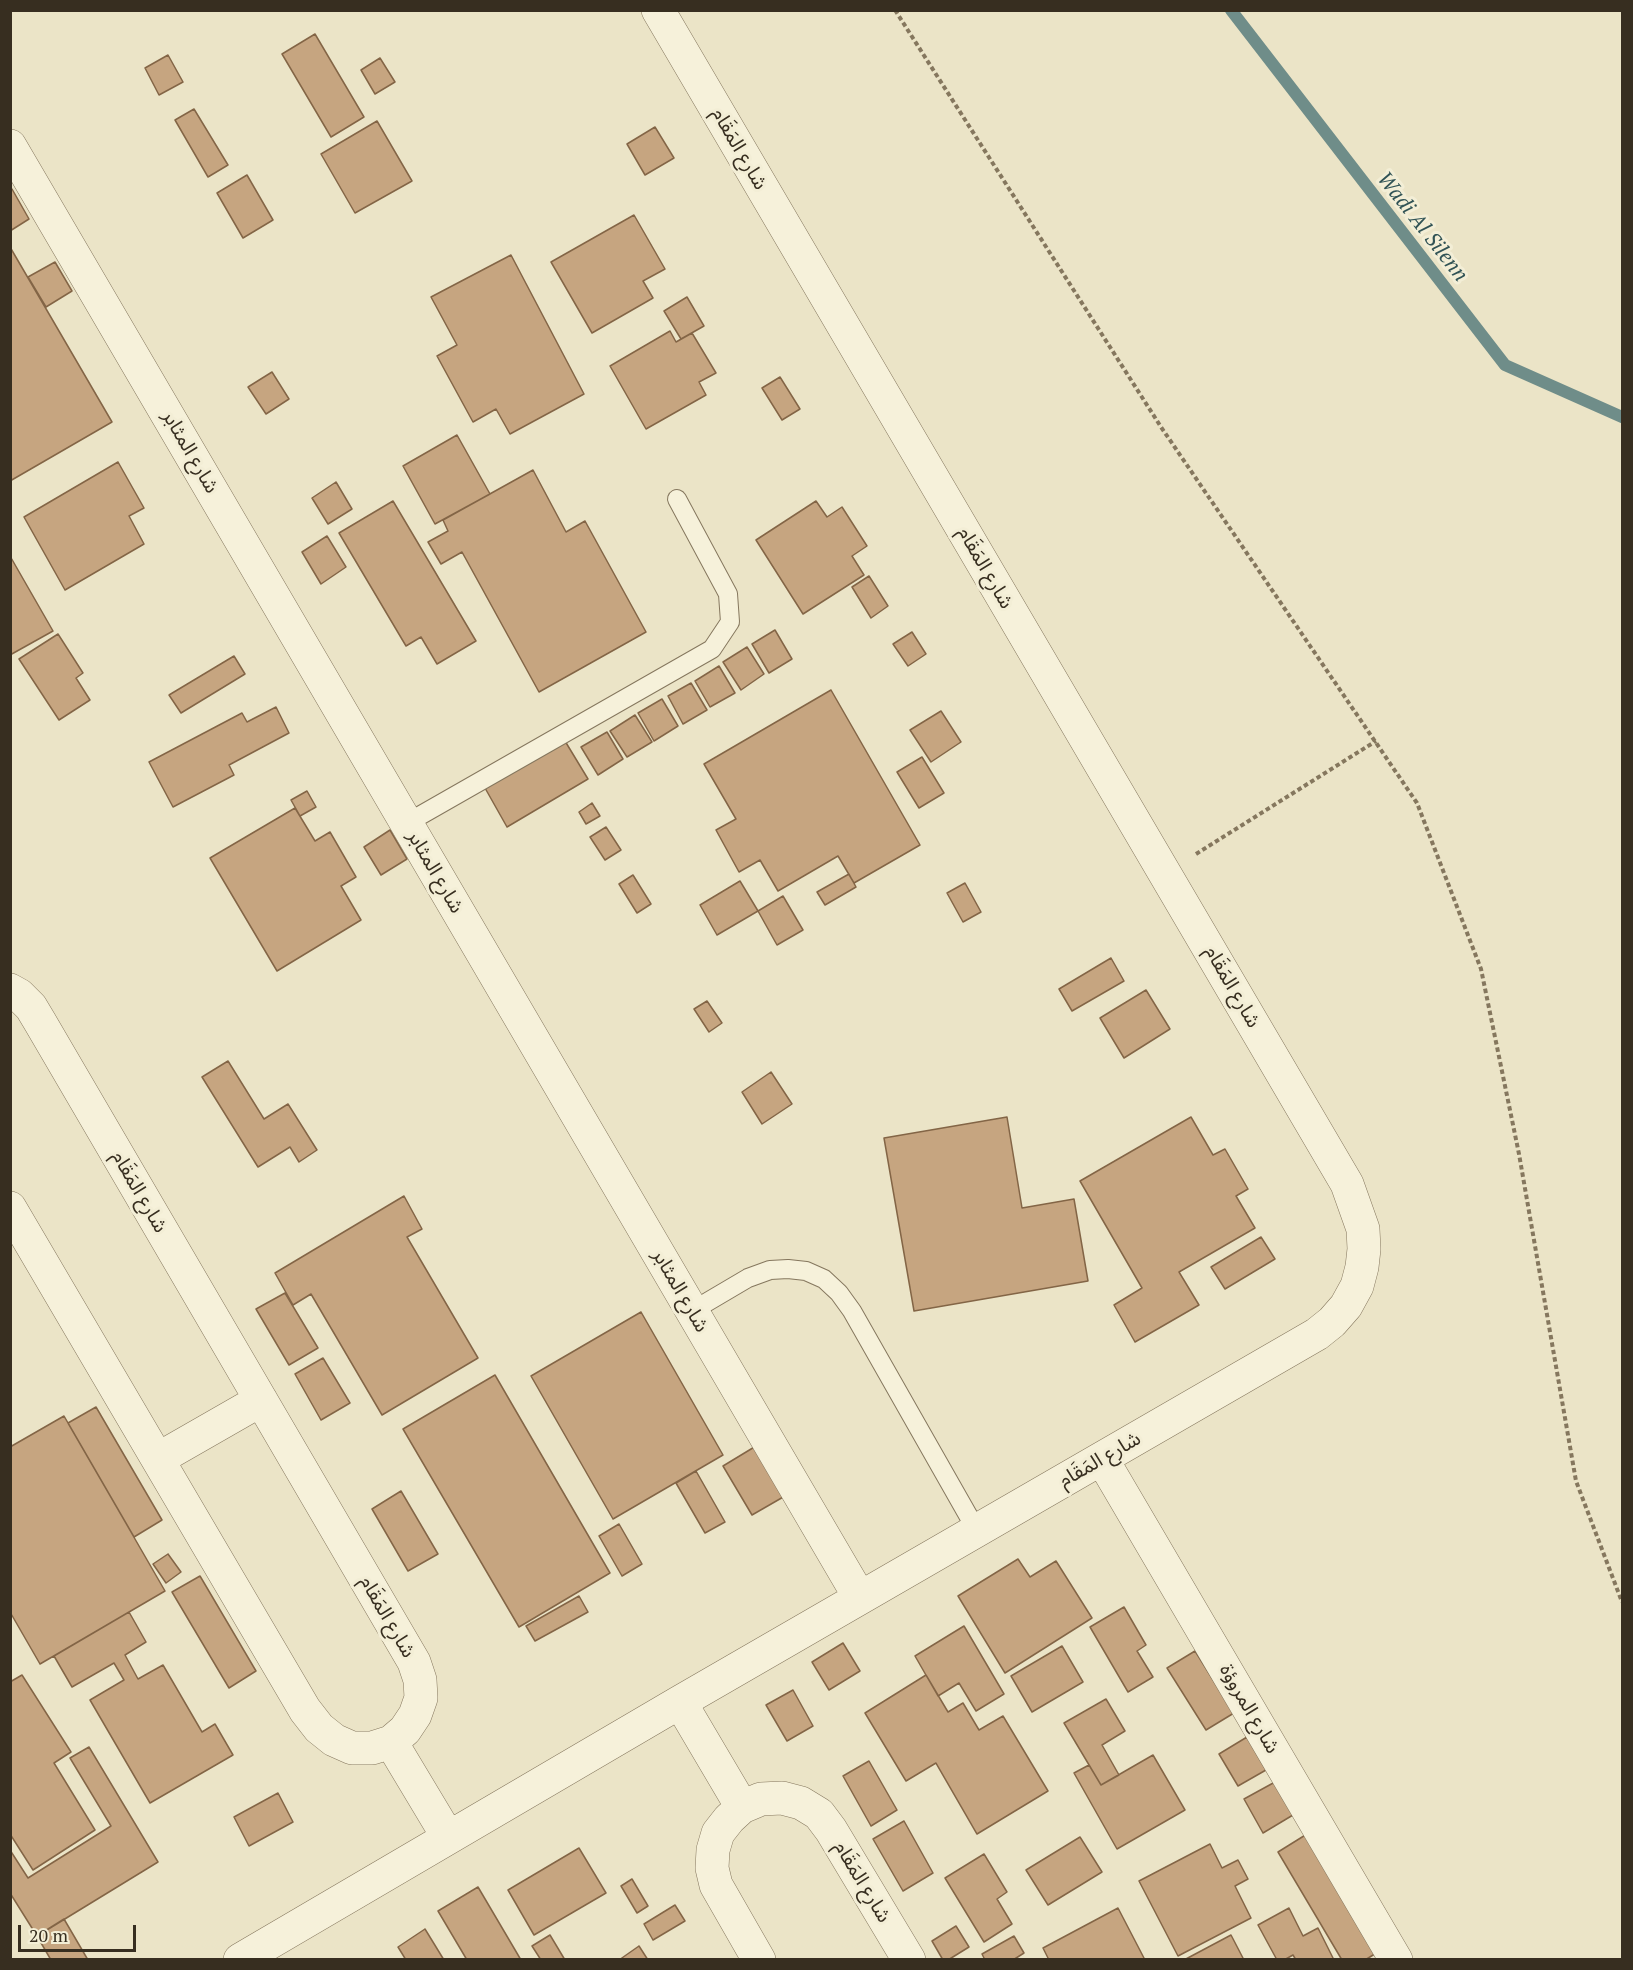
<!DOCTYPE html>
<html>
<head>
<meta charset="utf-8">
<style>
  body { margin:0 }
  #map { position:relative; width:1633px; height:1970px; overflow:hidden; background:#ebe4c7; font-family:"PT Serif",serif }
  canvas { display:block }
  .frame { position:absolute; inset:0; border:12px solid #372e20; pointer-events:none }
  .scale { position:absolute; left:18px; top:1925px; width:118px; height:27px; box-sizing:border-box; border:3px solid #372e20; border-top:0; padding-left:8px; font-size:18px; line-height:21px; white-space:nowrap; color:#372e20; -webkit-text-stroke:4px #f3eed6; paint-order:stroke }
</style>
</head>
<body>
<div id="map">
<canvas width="1633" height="1970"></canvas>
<div class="frame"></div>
<div class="scale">20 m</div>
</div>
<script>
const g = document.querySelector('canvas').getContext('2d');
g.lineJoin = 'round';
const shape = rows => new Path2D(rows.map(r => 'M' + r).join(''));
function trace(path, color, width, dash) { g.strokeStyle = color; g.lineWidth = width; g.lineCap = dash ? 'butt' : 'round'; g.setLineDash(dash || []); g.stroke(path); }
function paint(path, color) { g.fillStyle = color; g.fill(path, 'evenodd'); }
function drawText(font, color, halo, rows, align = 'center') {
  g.font = font + ' "PT Serif","Noto Sans Arabic",serif'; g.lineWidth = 6; g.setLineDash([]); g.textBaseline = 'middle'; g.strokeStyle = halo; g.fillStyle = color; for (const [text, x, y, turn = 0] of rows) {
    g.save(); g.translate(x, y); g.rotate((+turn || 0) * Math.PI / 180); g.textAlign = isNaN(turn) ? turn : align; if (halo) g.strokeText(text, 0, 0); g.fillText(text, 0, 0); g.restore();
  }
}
const stream = shape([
  [1231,10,1505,365,1622,417]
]);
const building = shape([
  [315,34,364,117,331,137,282,54,315,34],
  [168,55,183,82,159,95,145,68,168,55],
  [380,58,395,82,375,94,361,70,380,58],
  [194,109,228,165,208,177,175,120,194,109],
  [377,121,412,181,355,213,321,154,377,121],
  [655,127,674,158,645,175,627,144,655,127],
  [247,175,273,220,243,238,217,193,247,175],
  [12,189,29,219,10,231,10,190,12,189],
  [634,215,665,269,643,281,653,298,592,333,551,262,634,215],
  [10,247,112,422,10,481,10,247],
  [511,255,584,394,510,434,496,409,473,422,437,356,457,345,431,297,511,255],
  [55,262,72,291,46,307,28,277,55,262],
  [687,297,704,326,681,339,664,311,687,297],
  [670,331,676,342,692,333,716,373,699,382,706,395,646,429,610,366,670,331],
  [272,372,289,399,266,414,248,387,272,372],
  [780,377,800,409,782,420,762,388,780,377],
  [457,435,490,494,435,524,403,466,457,435],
  [118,462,144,508,129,516,144,544,65,590,24,517,118,462],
  [533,470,566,532,585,521,646,632,539,692,462,552,441,564,428,542,448,531,443,520,533,470],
  [336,482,352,509,328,524,312,498,336,482],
  [393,501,476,641,437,664,421,637,406,646,339,533,393,501],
  [816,501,827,517,842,507,867,546,852,556,864,575,803,614,756,540,816,501],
  [327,536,346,567,321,584,302,552,327,536],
  [10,556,53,631,10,655,10,556],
  [869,576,888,606,871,618,852,587,869,576],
  [775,630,792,659,769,673,752,644,775,630],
  [912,632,926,654,908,666,893,644,912,632],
  [58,634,83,673,76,678,90,700,59,720,19,659,58,634],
  [747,647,764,674,741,690,723,662,747,647],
  [234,656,245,674,181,713,169,695,234,656],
  [719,666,735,693,710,707,695,681,719,666],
  [691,683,707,710,683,724,668,696,691,683],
  [831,690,920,845,854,883,838,856,778,891,760,860,739,872,716,830,736,819,704,764,831,690],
  [662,699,678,726,654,741,638,713,662,699],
  [276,707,289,733,229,765,234,775,173,807,149,762,242,713,247,722,276,707],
  [941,711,961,742,931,762,910,730,941,711],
  [635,715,652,742,627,757,610,731,635,715],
  [607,732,623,759,598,775,581,747,607,732],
  [565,741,588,779,507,827,485,788,565,741],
  [922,757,944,793,919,808,897,772,922,757],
  [307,791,316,807,300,816,291,800,307,791],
  [592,803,600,816,586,824,579,812,592,803],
  [295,808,315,841,330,832,356,877,341,886,361,920,277,971,210,858,295,808],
  [606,827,621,850,605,860,590,837,606,827],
  [390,830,407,859,381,875,364,847,390,830],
  [849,874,856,887,825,905,817,892,849,874],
  [633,875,651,904,637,913,619,884,633,875],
  [740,881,758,911,717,935,700,905,740,881],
  [965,883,981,912,963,922,947,893,965,883],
  [783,896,803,930,777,945,758,911,783,896],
  [1111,958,1124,981,1072,1011,1059,989,1111,958],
  [1146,990,1170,1029,1124,1058,1100,1018,1146,990],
  [707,1001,722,1023,709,1032,694,1009,707,1001],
  [228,1061,264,1119,288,1104,317,1150,299,1162,290,1147,258,1167,202,1077,228,1061],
  [771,1072,792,1104,762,1124,742,1092,771,1072],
  [1007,1117,1022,1208,1074,1199,1088,1281,914,1311,884,1138,1007,1117],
  [1191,1117,1213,1155,1225,1149,1248,1189,1236,1196,1255,1228,1179,1272,1199,1305,1135,1342,1114,1305,1142,1288,1080,1181,1191,1117],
  [404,1196,422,1229,407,1237,478,1358,382,1415,311,1294,293,1305,275,1273,404,1196],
  [1261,1237,1275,1259,1225,1289,1211,1267,1261,1237],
  [285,1293,318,1348,289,1365,256,1309,285,1293],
  [641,1312,723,1455,613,1519,531,1376,641,1312],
  [323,1358,350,1403,321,1420,295,1374,323,1358],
  [495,1375,610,1573,519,1627,403,1429,495,1375],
  [96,1407,162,1520,134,1537,68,1423,96,1407],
  [64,1416,165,1591,40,1664,10,1612,10,1447,64,1416],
  [756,1446,785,1496,752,1515,723,1466,756,1446],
  [696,1471,725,1522,705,1533,676,1483,696,1471],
  [401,1491,438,1554,408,1571,372,1509,401,1491],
  [619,1524,642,1564,622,1576,599,1536,619,1524],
  [168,1554,181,1572,166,1583,153,1564,168,1554],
  [1018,1559,1030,1577,1056,1561,1092,1618,1005,1673,958,1596,1018,1559],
  [200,1576,256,1671,229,1688,172,1592,200,1576],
  [579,1596,588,1612,535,1641,526,1626,579,1596],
  [1124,1607,1146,1645,1137,1651,1153,1677,1128,1692,1090,1627,1124,1607],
  [129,1612,146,1642,125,1655,138,1679,163,1665,202,1732,215,1724,233,1755,150,1803,90,1700,124,1680,114,1663,72,1687,54,1656,129,1612],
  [964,1626,1004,1694,976,1711,959,1683,938,1696,915,1656,964,1626],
  [843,1643,860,1671,829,1690,812,1662,843,1643],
  [1062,1646,1083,1682,1032,1712,1011,1676,1062,1646],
  [1195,1651,1234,1713,1206,1730,1167,1668,1195,1651],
  [22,1675,71,1752,54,1763,95,1830,33,1870,10,1834,10,1682,22,1675],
  [926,1675,948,1712,963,1703,979,1730,1003,1716,1048,1791,977,1834,936,1763,906,1781,865,1713,926,1675],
  [793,1690,813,1726,787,1741,766,1705,793,1690],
  [1106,1699,1125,1731,1102,1745,1119,1775,1101,1785,1064,1723,1106,1699],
  [1247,1737,1266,1770,1238,1786,1219,1754,1247,1737],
  [89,1747,158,1862,37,1936,10,1893,10,1850,28,1878,111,1826,70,1758,89,1747],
  [1153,1755,1185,1810,1117,1849,1074,1773,1089,1765,1101,1785,1153,1755],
  [869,1761,897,1810,871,1826,843,1776,869,1761],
  [1275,1782,1293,1815,1263,1833,1244,1799,1275,1782],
  [278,1793,293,1822,249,1846,234,1817,278,1793],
  [904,1821,933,1873,903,1891,873,1839,904,1821],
  [1307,1834,1378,1952,1365,1960,1342,1960,1278,1852,1307,1834],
  [1080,1837,1102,1872,1048,1905,1026,1870,1080,1837],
  [1210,1844,1222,1868,1238,1860,1248,1879,1235,1886,1251,1918,1178,1956,1139,1881,1210,1844],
  [579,1848,606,1893,534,1935,508,1890,579,1848],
  [984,1854,1007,1892,997,1899,1012,1924,984,1942,945,1878,984,1854],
  [632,1879,648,1906,637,1913,621,1886,632,1879],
  [478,1887,521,1960,467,1960,438,1911,478,1887],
  [675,1905,685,1921,653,1940,644,1924,675,1905],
  [1118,1908,1145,1960,1049,1960,1043,1948,1118,1908],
  [1289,1908,1303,1936,1318,1928,1334,1960,1296,1960,1293,1955,1284,1960,1277,1960,1258,1925,1289,1908],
  [64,1919,88,1960,51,1960,37,1936,64,1919],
  [956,1926,969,1947,948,1960,943,1960,932,1941,956,1926],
  [425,1929,444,1960,406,1960,398,1947,425,1929],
  [550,1935,565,1960,541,1960,532,1946,550,1935],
  [1231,1935,1244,1960,1184,1960,1231,1935],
  [1014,1936,1024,1953,1013,1960,985,1960,982,1954,1014,1936],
  [639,1946,648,1960,619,1960,639,1946]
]);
const path = shape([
  [895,10,1161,427,1417,803,1481,969,1519,1154,1576,1481,1622,1602],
  [1196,854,1376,741]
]);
const service = shape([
  [407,823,712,649,730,622,728,594,677,499],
  [692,1311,748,1278,770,1270,788,1269,806,1271,824,1279,839,1293,852,1311,977,1531]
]);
const minor = shape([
  [10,146,860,1598],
  [10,990,19,995,31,1007,40,1022,414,1662,420,1680,421,1698,415,1715,405,1730,391,1742,372,1748,352,1748,334,1740,319,1728,305,1710,10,1208],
  [158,1459,261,1400],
  [1102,1459,1396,1960],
  [680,1702,742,1807],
  [391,1742,448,1837],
  [240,1960,680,1702,1317,1334,1332,1322,1346,1306,1357,1286,1362,1267,1364,1249,1363,1229,1347,1184,658,10],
  [759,1960,716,1885,712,1868,713,1850,718,1833,729,1819,742,1807,761,1799,782,1798,801,1803,819,1814,831,1830,909,1960]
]);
const streetNames = [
  ["شارع المَقَام",739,149,60],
  ["شارع المثابر",190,452,60],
  ["شارع المَقَام",985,568,60],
  ["شارع المثابر",435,872,60],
  ["شارع المَقَام",1232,987,60],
  ["شارع المَقَام",139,1192,60],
  ["شارع المثابر",680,1291,60],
  ["شارع المَقَام",1100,1460,-30],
  ["شارع المَقَام",387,1617,60],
  ["شارع المروؤة",1249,1709,60],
  ["شارع المَقَام",862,1882,59]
];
const waterNames = [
  ["Wadi Al Silenn",1422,227,52]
];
trace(stream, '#6f8d89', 12);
paint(building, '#c6a580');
trace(building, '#836546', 1.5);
trace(service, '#85775e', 20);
trace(minor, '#85775e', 34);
trace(path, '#85775e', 4, [4.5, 3]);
trace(service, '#f6f1da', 18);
trace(minor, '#f6f1da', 33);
drawText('20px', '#372e20', '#f3eed6', streetNames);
drawText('italic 21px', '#315355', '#f3eed6', waterNames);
</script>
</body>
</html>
